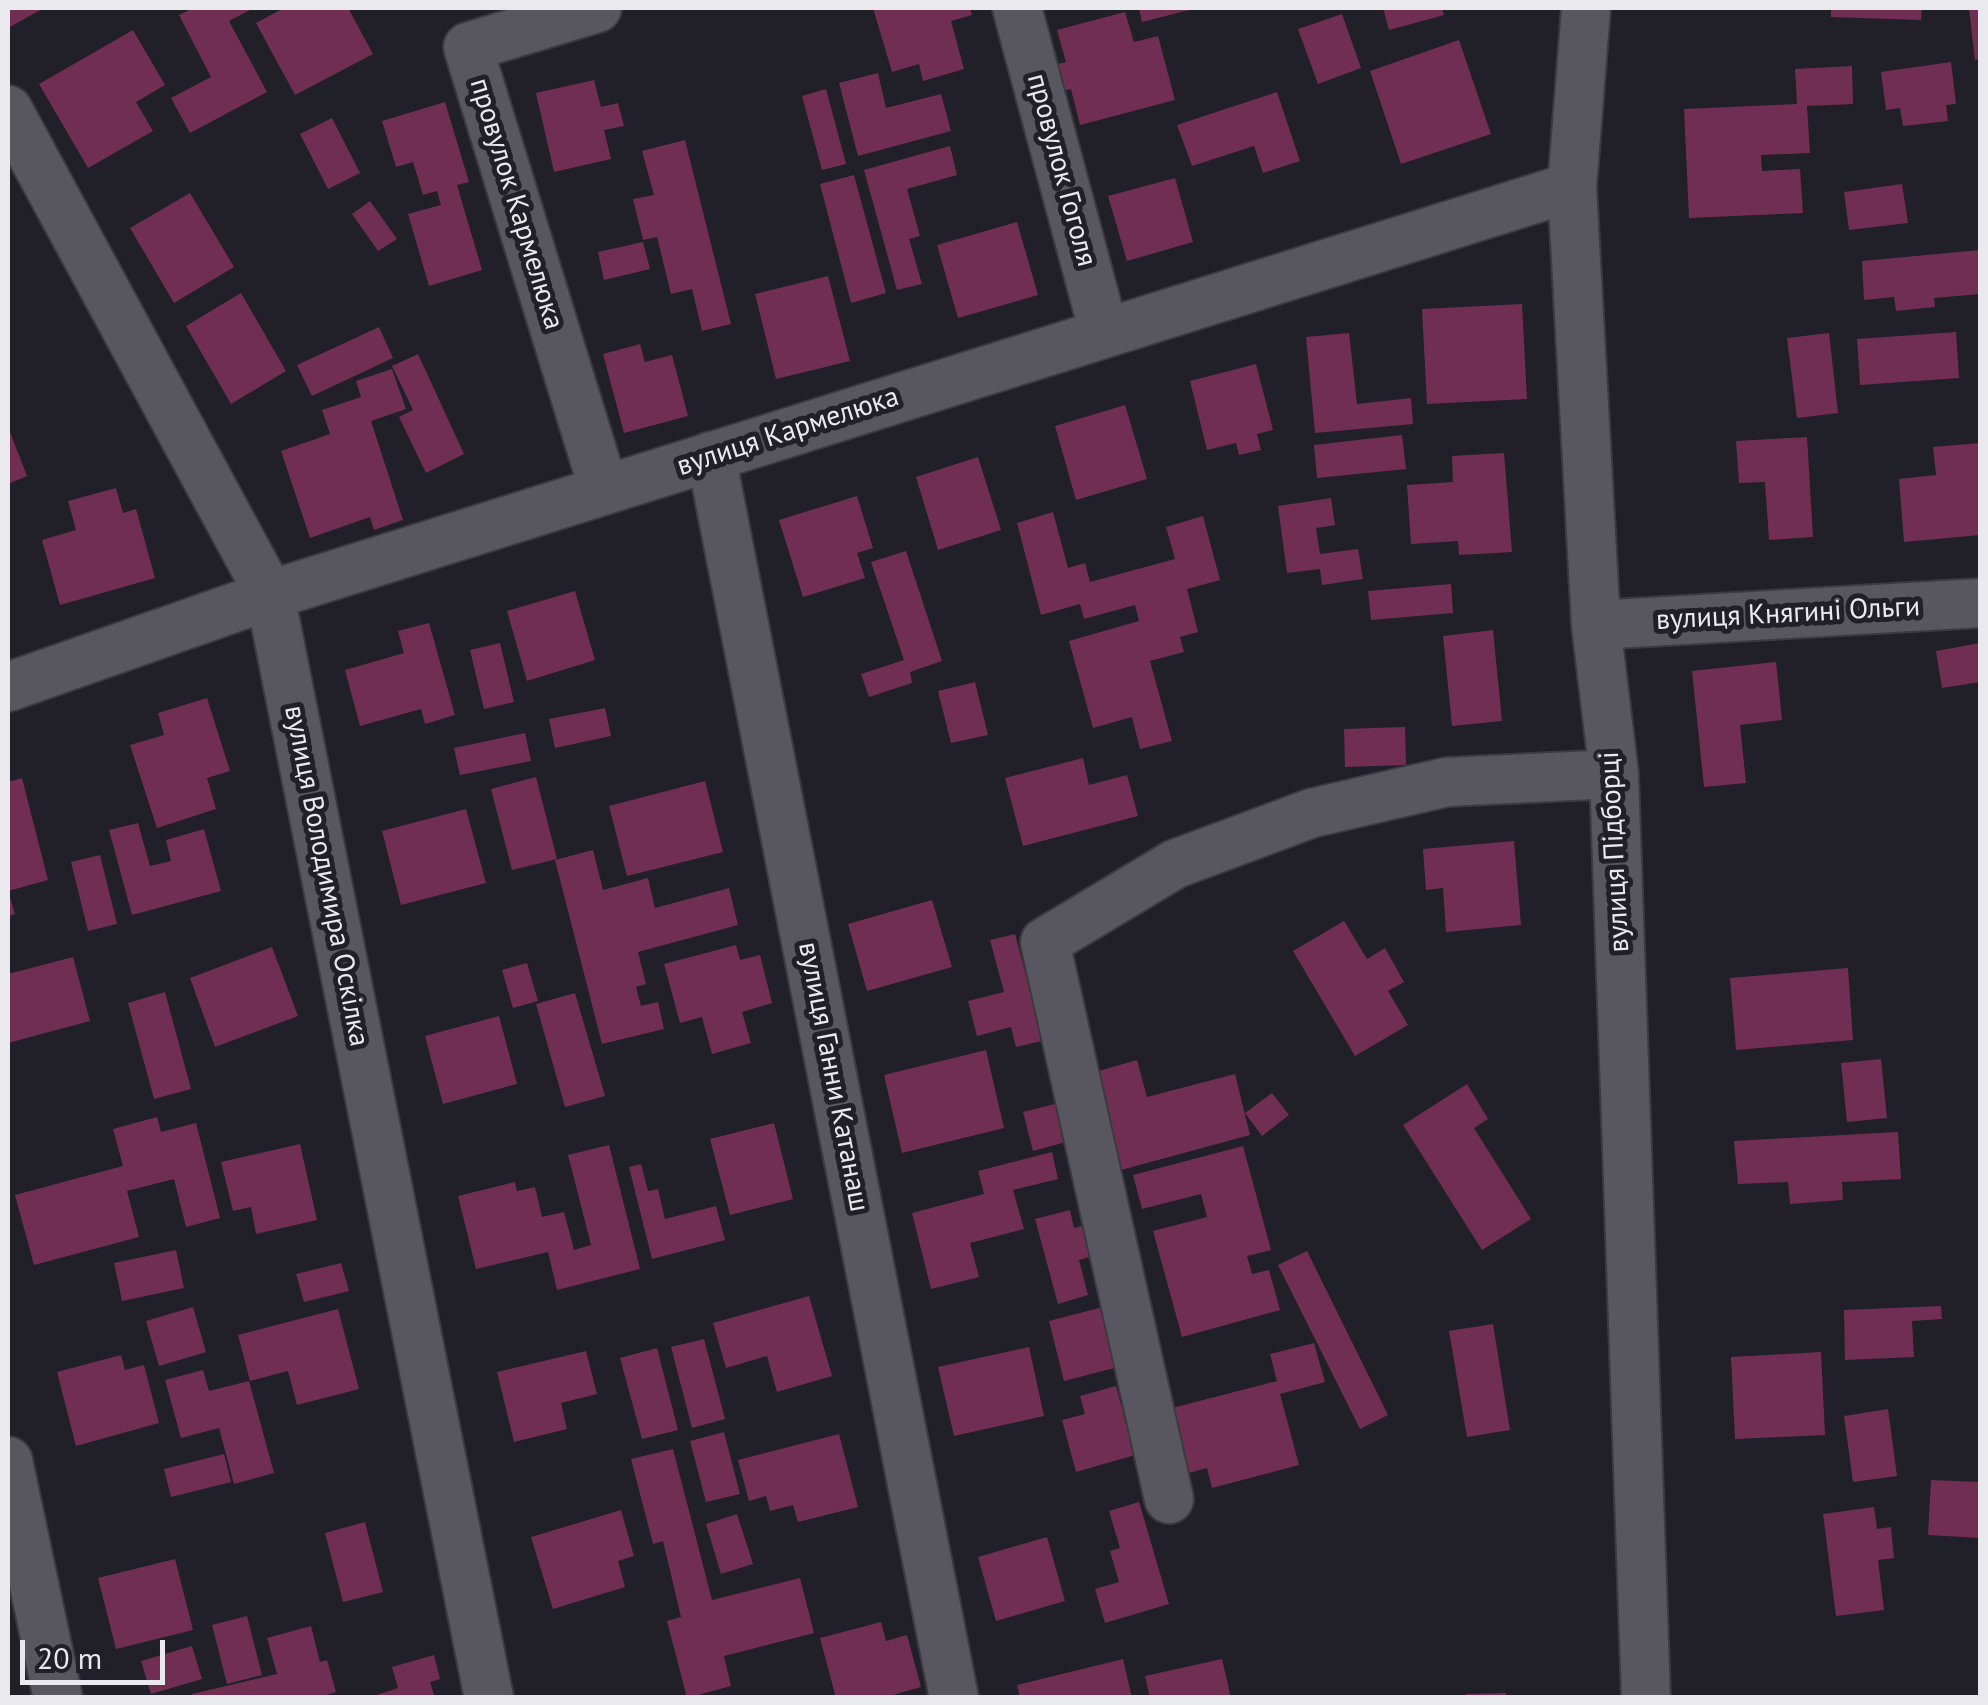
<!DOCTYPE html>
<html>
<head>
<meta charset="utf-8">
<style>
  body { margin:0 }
  #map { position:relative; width:1988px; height:1705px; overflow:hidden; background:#211f27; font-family:"PT Sans",sans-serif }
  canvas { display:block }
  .frame { position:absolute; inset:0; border:10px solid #eae9ee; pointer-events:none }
  .scale { position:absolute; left:20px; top:1640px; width:145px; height:45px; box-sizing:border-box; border:5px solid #eae9ee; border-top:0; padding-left:12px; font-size:30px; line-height:35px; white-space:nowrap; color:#eae9ee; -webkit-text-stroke:8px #211f27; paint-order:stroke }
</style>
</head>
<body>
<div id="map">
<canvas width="1988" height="1705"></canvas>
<div class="frame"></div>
<div class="scale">20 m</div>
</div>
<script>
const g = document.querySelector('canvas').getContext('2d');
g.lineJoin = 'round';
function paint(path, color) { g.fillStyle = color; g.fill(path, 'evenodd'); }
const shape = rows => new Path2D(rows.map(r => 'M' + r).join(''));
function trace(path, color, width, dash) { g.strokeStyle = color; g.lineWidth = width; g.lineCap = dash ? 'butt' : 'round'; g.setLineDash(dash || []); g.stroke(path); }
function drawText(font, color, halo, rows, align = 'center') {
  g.font = font + ' "PT Sans",sans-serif'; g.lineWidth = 10; g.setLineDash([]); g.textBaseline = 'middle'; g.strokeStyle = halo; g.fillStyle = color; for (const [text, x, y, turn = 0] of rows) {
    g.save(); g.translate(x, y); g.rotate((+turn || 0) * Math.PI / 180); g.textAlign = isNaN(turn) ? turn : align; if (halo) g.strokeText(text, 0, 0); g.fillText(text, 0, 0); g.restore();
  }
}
const building = shape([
  [8,8,44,8,8,28],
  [194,8,254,8,229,21,267,92,190,133,171,98,211,77,179,15],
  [284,8,348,8,373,54,295,95,256,23],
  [873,8,970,8,972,15,951,21,964,69,923,81,919,64,892,72],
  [1139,8,1193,8,1193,9,1142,22],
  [1383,8,1442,8,1444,15,1389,30],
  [1831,8,1922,8,1921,20,1831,17],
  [1969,8,1980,8,1980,59,1975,60],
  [1125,12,1134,42,1158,36,1175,100,1080,125,1071,89,1052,94,1045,67,1066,62,1057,30],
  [1342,14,1361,68,1318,84,1298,29],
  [133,30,165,85,136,102,153,131,88,168,39,84],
  [1459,40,1491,134,1401,164,1370,71],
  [1951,62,1956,104,1946,105,1948,121,1903,126,1900,108,1886,110,1881,72],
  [1852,66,1853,104,1807,106,1810,153,1761,155,1762,171,1800,169,1803,213,1689,218,1684,109,1797,104,1795,69],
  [878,73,886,108,941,94,951,131,858,156,839,83],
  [594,80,601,107,618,103,624,126,604,130,611,159,554,172,536,93],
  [826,89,846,164,822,170,802,96],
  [1277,92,1300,161,1263,173,1254,146,1192,166,1177,125],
  [445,102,469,182,457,185,482,270,429,286,408,214,441,205,437,191,423,195,413,162,396,167,382,121],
  [332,118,360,173,328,189,300,134],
  [685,140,731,324,702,331,692,289,671,294,657,237,643,240,633,199,654,195,642,151],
  [950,146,957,175,907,189,920,236,909,239,922,284,897,290,864,170],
  [854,175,886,293,851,303,820,184],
  [1175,178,1193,242,1127,261,1108,196],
  [1902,184,1908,223,1849,230,1844,192],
  [190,193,234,267,174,303,130,228],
  [370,201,397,239,378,251,352,214],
  [1017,222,1038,295,958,318,937,245],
  [643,242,650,269,604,280,598,252],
  [1980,250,1980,294,1934,298,1935,307,1896,311,1894,297,1864,300,1862,261],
  [828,276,850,361,776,379,755,294],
  [241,293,286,371,231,404,186,326],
  [1522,304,1527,399,1427,404,1422,309],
  [379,327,393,358,312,396,297,365],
  [1956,332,1959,378,1860,385,1857,339],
  [1349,333,1357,404,1411,398,1413,424,1315,433,1306,337],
  [1829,333,1838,413,1797,418,1787,338],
  [640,344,645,362,672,355,688,416,624,433,603,354],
  [418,354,464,454,426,473,399,417,413,410,392,366],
  [1256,364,1273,430,1257,434,1261,450,1239,455,1236,443,1207,450,1190,381],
  [392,369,406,409,371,421,403,520,374,530,370,517,310,538,281,451,330,434,322,410,361,397,356,381],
  [1125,405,1147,479,1076,500,1055,426],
  [8,427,27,476,8,484],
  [1402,435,1406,469,1317,478,1314,445],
  [1807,437,1813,537,1769,540,1765,482,1739,483,1736,441],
  [1980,443,1980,535,1904,542,1899,479,1936,475,1933,447],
  [1504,453,1512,552,1459,555,1458,541,1411,544,1407,485,1453,482,1452,456],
  [978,457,1001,530,938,550,916,477],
  [116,488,123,513,136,509,155,578,60,605,42,540,76,530,68,501],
  [857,496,873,548,857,553,865,578,803,597,779,520],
  [1331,498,1335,525,1316,528,1320,554,1358,549,1363,579,1322,585,1320,569,1287,573,1278,506],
  [1053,512,1068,568,1085,563,1090,582,1175,559,1166,527,1203,516,1220,580,1187,589,1198,632,1180,637,1184,652,1150,661,1172,741,1140,749,1132,717,1093,728,1069,641,1139,621,1135,605,1084,619,1080,604,1041,615,1017,523],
  [906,551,942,661,910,672,912,683,869,697,861,674,904,660,871,562],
  [1451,584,1453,613,1371,620,1368,591],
  [575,591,595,660,527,681,507,611],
  [429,623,455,715,425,724,421,709,360,726,345,670,404,653,398,631],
  [1493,630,1502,721,1452,726,1443,636],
  [500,643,514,702,484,709,470,650],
  [1980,643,1980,682,1942,688,1936,651],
  [1776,662,1782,720,1740,725,1746,783,1704,787,1692,671],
  [975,682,988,735,951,743,938,691],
  [207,698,230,771,207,778,216,809,157,828,130,745,164,735,158,713],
  [605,708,611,736,555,748,549,719],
  [1405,727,1406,765,1345,767,1344,729],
  [525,733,531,761,460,775,454,748],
  [1083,758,1089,785,1127,775,1138,816,1023,846,1005,778],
  [536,777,557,859,512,870,491,789],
  [22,778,48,880,8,891,15,914,8,916,8,782],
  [705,781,723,852,627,876,609,806],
  [466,809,486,883,401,905,382,831],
  [138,823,150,866,171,861,166,840,204,829,221,891,132,915,109,830],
  [1514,841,1521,925,1446,932,1443,888,1426,890,1423,849],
  [593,850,603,890,648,878,655,908,729,888,738,925,638,952,646,984,636,987,641,1006,658,1002,664,1029,602,1044,555,860],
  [100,855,117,924,88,931,71,862],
  [932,900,952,967,867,991,848,924],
  [1344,921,1367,959,1385,948,1404,982,1388,991,1408,1025,1355,1056,1293,951],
  [1015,934,1029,987,1040,985,1054,1038,1016,1047,1011,1027,977,1036,968,1001,1004,992,990,940],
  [736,945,740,960,760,955,772,1003,742,1012,751,1043,712,1054,702,1017,680,1023,664,964],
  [272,947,298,1016,215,1047,190,978],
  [73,957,90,1021,8,1043,8,974],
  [527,963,538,1001,513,1008,502,970],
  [1848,968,1853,1040,1736,1050,1730,978],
  [165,992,191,1089,154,1099,128,1003],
  [575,993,605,1096,565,1107,536,1004],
  [499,1016,517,1084,443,1104,425,1036],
  [986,1050,1004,1128,902,1153,884,1075],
  [1881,1059,1887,1118,1847,1122,1841,1063],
  [1137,1060,1147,1097,1235,1074,1250,1135,1121,1170,1095,1072],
  [1467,1084,1488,1119,1474,1128,1531,1219,1482,1250,1403,1125],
  [1272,1093,1289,1115,1262,1136,1245,1113],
  [1063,1102,1073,1140,1033,1151,1023,1112],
  [157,1117,161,1132,196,1123,220,1218,186,1227,174,1179,127,1191,139,1237,34,1265,15,1195,123,1166,113,1129],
  [774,1123,793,1199,730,1215,710,1139],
  [1898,1132,1901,1179,1842,1182,1843,1200,1790,1204,1788,1182,1738,1184,1734,1141],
  [300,1144,317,1220,256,1234,251,1207,233,1211,221,1162],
  [609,1145,640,1269,557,1290,548,1252,476,1269,458,1196,515,1182,517,1191,535,1187,542,1217,564,1212,574,1250,591,1245,568,1155],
  [1243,1146,1271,1250,1247,1256,1252,1274,1269,1270,1280,1310,1182,1337,1153,1231,1207,1217,1201,1194,1142,1209,1133,1175],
  [1052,1152,1058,1179,1013,1190,1024,1229,970,1243,979,1277,931,1289,912,1213,984,1194,978,1171],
  [641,1164,648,1191,658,1189,665,1219,716,1206,725,1240,652,1259,629,1167],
  [1070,1210,1074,1228,1091,1223,1100,1254,1079,1260,1088,1295,1058,1304,1035,1219],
  [176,1250,184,1288,122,1301,114,1263],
  [1307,1251,1388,1415,1360,1429,1278,1265],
  [341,1263,349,1291,304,1302,296,1274],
  [809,1296,832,1376,777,1392,767,1356,726,1368,713,1323],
  [1941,1306,1942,1319,1912,1321,1914,1357,1845,1360,1844,1310],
  [193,1307,206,1352,159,1366,146,1321],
  [1103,1307,1118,1367,1064,1381,1049,1321],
  [338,1309,359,1389,297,1405,288,1371,250,1381,238,1335],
  [1493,1324,1510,1430,1467,1437,1449,1331],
  [704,1339,725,1419,692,1428,671,1347],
  [1314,1343,1325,1382,1280,1394,1299,1465,1212,1488,1207,1468,1185,1474,1168,1409,1277,1381,1270,1354],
  [1029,1347,1044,1416,954,1436,938,1367],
  [657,1348,678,1430,642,1439,620,1358],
  [586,1351,597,1394,561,1403,567,1429,514,1442,497,1372],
  [1821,1352,1825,1435,1735,1439,1731,1357],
  [121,1355,125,1370,144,1365,159,1423,76,1446,57,1372],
  [203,1370,209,1391,249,1381,274,1473,234,1484,219,1428,181,1438,165,1380],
  [1116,1386,1135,1455,1076,1472,1062,1420,1085,1414,1080,1396],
  [1888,1409,1897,1476,1853,1482,1844,1416],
  [724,1432,740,1494,706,1502,690,1441],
  [839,1434,858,1507,798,1522,793,1505,770,1511,766,1496,749,1501,738,1460],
  [673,1449,712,1600,800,1578,814,1633,724,1656,731,1686,687,1698,667,1621,681,1617,663,1541,653,1544,631,1459],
  [224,1454,231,1482,171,1497,164,1469],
  [1931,1480,1980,1482,1980,1538,1928,1535],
  [1139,1502,1169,1604,1105,1623,1095,1589,1119,1582,1110,1551,1120,1548,1109,1511],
  [1874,1507,1877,1529,1891,1527,1894,1558,1878,1560,1884,1610,1836,1616,1823,1514],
  [621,1510,634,1556,618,1561,625,1587,553,1609,531,1537],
  [737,1514,753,1564,721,1574,706,1524],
  [365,1522,383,1592,343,1602,325,1533],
  [1047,1537,1065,1601,996,1621,978,1557],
  [175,1559,193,1630,116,1649,98,1578],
  [247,1616,262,1675,227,1684,212,1625],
  [881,1622,886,1641,907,1635,921,1687,882,1698,836,1698,820,1638],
  [311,1626,320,1662,327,1660,336,1692,316,1698,193,1698,192,1694,277,1674,267,1638],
  [192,1646,202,1679,151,1694,141,1661],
  [434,1655,440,1679,430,1682,435,1698,368,1698,398,1688,392,1667],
  [1123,1659,1132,1698,1020,1698,1017,1685],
  [1222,1659,1231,1698,1150,1698,1145,1676],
  [1506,1693,1506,1698,1466,1698,1466,1694]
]);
const street = shape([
  [597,8,468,47,604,490],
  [1017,8,1104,332],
  [1586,8,1572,187,1596,625,1614,774,1646,1698],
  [8,110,270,595,489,1698],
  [711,456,954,1698],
  [1596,625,1980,603],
  [8,687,270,595,1572,187],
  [8,1461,58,1698],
  [1169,1499,1045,942,1175,864,1312,813,1447,782,1614,774]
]);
const streetNames = [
  ["провулок Гоголя",1061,170,75],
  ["провулок Кармелюка",516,204,73],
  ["вулиця Кармелюка",788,432,-18],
  ["вулиця Княгині Ольги",1788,614,-3],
  ["вулиця Підборці",1615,852,-93],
  ["вулиця Володимира Оскілка",326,876,79],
  ["вулиця Ганни Катанаш",833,1077,79]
];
paint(building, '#702f52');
trace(street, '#3c3a41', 52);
trace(street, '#58565f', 48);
drawText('28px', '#eae9ee', '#211f27', streetNames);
</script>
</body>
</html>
